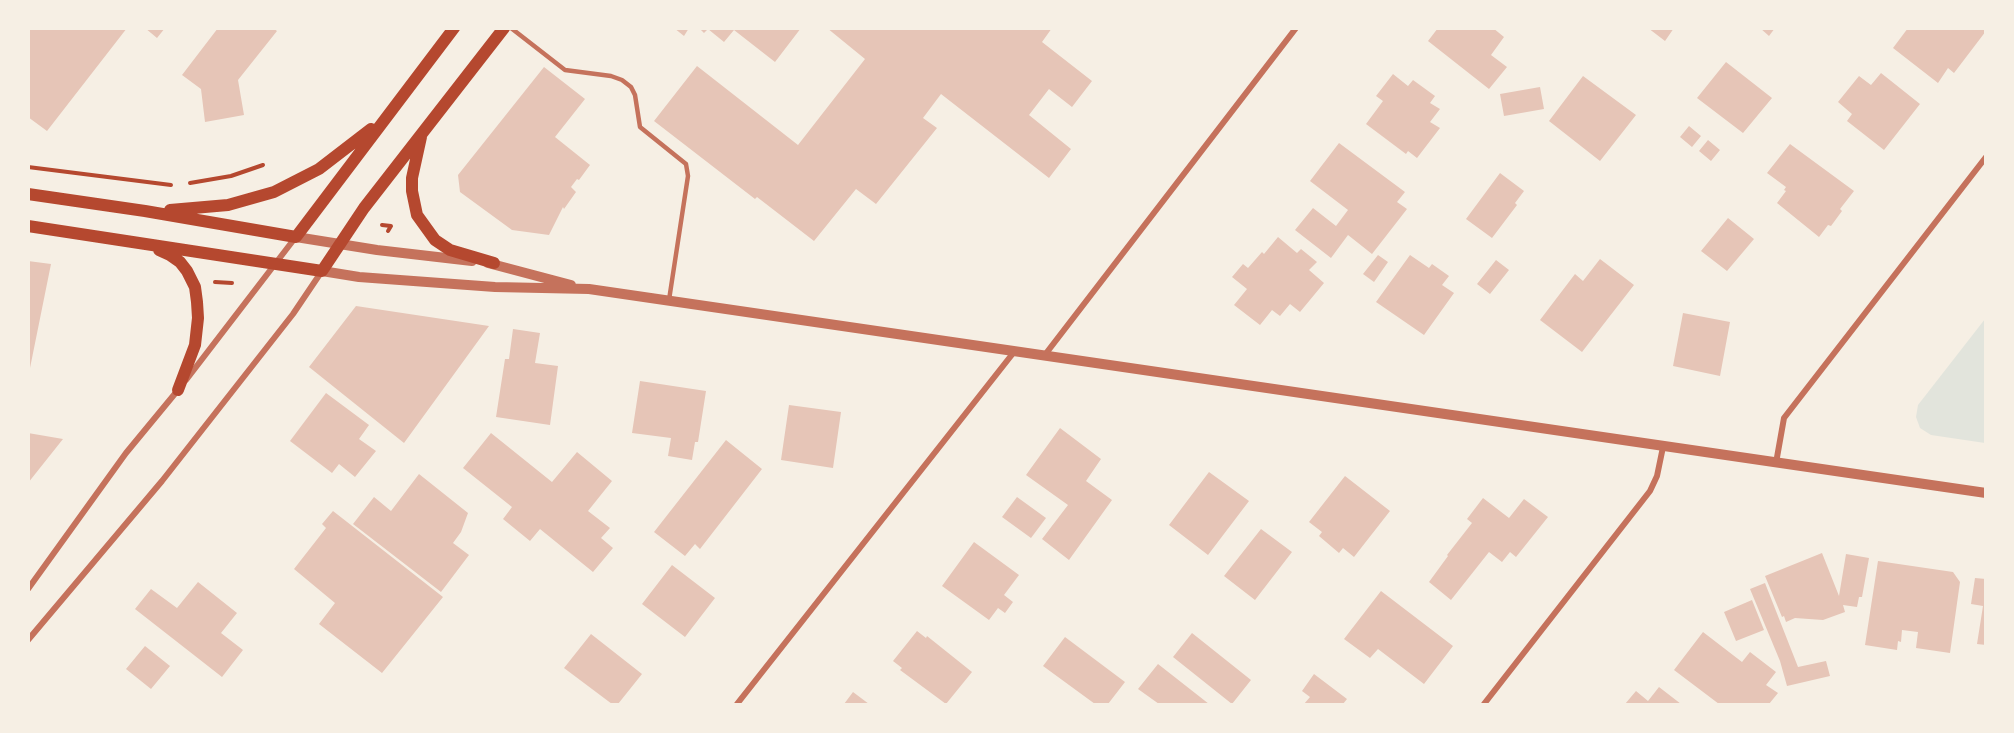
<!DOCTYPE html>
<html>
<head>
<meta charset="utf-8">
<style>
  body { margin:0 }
  #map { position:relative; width:2014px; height:733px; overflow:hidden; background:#f6efe4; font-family:Karla,sans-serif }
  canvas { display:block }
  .frame { position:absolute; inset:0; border:30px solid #f6efe4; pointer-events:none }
</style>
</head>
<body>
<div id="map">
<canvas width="2014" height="733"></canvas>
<div class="frame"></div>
</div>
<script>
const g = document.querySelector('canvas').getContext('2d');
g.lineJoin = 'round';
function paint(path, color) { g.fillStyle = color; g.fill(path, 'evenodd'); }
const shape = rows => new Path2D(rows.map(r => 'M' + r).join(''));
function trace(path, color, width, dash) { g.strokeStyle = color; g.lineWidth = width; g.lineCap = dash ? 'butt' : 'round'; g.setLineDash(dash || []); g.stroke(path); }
const green = shape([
  [1985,319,1985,443,1931,435,1920,428,1916,417,1918,405]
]);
const building = shape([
  [28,28,127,28,47,131,28,117],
  [145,28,165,28,157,38],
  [218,28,273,28,277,31,238,80,244,115,205,122,201,89,182,75],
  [674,28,689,28,684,36],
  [699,28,801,28,775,62,734,30,724,42,708,29,704,33],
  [827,28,1052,28,1042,42,1092,81,1072,107,1049,89,1029,115,1071,149,1049,178,941,94,923,118,937,128,876,204,856,189,814,241,757,197,755,199,654,121,697,66,798,145,865,59],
  [1438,28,1493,28,1504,37,1491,55,1507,67,1489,89,1428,41],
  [1648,28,1674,28,1665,41],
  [1760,28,1775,28,1769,36],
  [1908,28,1986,28,1986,31,1954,73,1948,68,1938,83,1893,48],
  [1726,62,1772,98,1743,133,1697,98],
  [544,67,585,99,555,137,590,165,579,180,577,179,571,187,576,192,564,209,563,207,549,235,512,230,460,192,458,175],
  [1881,73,1920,104,1884,150,1847,121,1852,114,1838,102,1859,76,1871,85],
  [1393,74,1408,86,1413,80,1435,96,1430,103,1440,109,1430,122,1440,128,1417,158,1408,151,1406,154,1366,124,1383,101,1376,96],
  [1583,76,1636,115,1600,161,1549,121],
  [1540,87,1544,109,1504,116,1500,94],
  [1689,126,1701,136,1692,147,1680,137],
  [1708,140,1720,150,1711,161,1699,151],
  [1339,143,1405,192,1397,202,1407,209,1372,254,1348,235,1331,258,1295,230,1313,208,1336,226,1348,210,1310,181],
  [1790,144,1854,191,1840,209,1842,211,1831,226,1828,225,1819,237,1777,203,1786,191,1784,190,1786,187,1767,173],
  [1500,173,1524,191,1515,203,1517,205,1492,238,1466,219],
  [1728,218,1754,239,1727,271,1701,251],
  [1278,237,1297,253,1301,249,1317,262,1309,270,1324,283,1300,312,1290,304,1280,316,1272,310,1260,325,1234,305,1247,289,1232,277,1243,264,1248,268,1262,252,1264,254],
  [1378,255,1388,262,1374,282,1363,274],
  [1410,255,1429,268,1432,264,1449,276,1442,285,1454,293,1424,335,1376,302],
  [1600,259,1634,285,1582,352,1540,320,1575,274,1583,281],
  [1496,260,1509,270,1490,294,1477,284],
  [28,261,51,264,30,368,28,368],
  [356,306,489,326,404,443,309,367],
  [1683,313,1730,322,1720,376,1673,366],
  [513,329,540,333,535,363,558,366,550,425,496,417,505,359,509,359],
  [640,381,706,391,698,442,695,442,692,460,668,456,671,438,632,433],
  [326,393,369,425,359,439,376,451,355,477,339,464,332,473,290,441],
  [789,405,841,412,833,468,781,460],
  [1060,428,1101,459,1086,481,1112,500,1069,560,1042,539,1068,505,1026,475],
  [28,433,63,439,28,483],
  [491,433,552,482,577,452,612,481,588,511,610,528,601,538,613,548,593,572,540,529,530,541,503,519,512,507,463,468],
  [726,440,762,469,700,549,695,544,685,556,654,532],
  [1209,472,1249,501,1208,555,1169,525],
  [419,474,468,513,461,532,453,543,469,555,441,592,353,524,374,497,391,511],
  [1345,476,1390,511,1354,557,1343,548,1339,553,1319,536,1322,532,1309,522],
  [1017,497,1046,518,1031,538,1002,517],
  [1483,498,1509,518,1524,499,1548,517,1516,557,1510,552,1502,562,1489,552,1451,600,1429,582,1448,556,1447,555,1472,523,1467,519],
  [333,511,443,597,382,673,319,624,335,603,294,569,326,528,322,524],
  [1261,529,1292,552,1255,600,1224,576],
  [974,542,1019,575,1004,595,1013,602,1005,613,998,608,989,620,942,586],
  [1822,553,1839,596,1846,554,1869,558,1862,597,1859,597,1857,607,1843,605,1845,612,1823,620,1795,618,1786,622,1784,616,1782,617,1765,576],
  [1878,561,1953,572,1960,582,1950,653,1916,648,1918,632,1902,630,1901,642,1898,641,1897,650,1865,645],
  [672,565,715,598,685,637,642,604],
  [1975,578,1986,579,1986,645,1977,644,1983,606,1971,604],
  [198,582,237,613,221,633,243,650,222,677,135,609,151,589,177,608],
  [1765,583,1798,667,1826,661,1830,676,1787,686,1780,661,1750,589],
  [1381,591,1453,646,1424,684,1378,649,1370,658,1344,639],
  [1752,600,1764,630,1736,641,1724,612],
  [917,631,926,638,927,636,972,672,946,704,900,670,902,668,893,661],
  [1703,632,1742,662,1750,652,1776,672,1766,685,1778,693,1769,704,1719,704,1674,670],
  [1192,633,1251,680,1232,704,1173,657],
  [591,634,642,674,618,704,612,704,564,668],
  [1065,637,1125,682,1108,704,1095,704,1043,666],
  [145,646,170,666,151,689,126,669],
  [1158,664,1209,704,1159,704,1138,689],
  [1314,674,1347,699,1343,704,1304,704,1310,697,1302,691],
  [1659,687,1681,704,1625,704,1636,691,1648,701],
  [853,692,869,704,844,704]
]);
const path = shape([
  [28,167,171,185],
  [190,183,231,176,263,165],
  [382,225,391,226,388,231],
  [215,282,232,283]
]);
const service = shape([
  [511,28,565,70,611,76,622,80,631,87,635,95,640,127,686,164,688,176,669,300]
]);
const minor = shape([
  [1044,356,1296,28],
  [186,380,295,238],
  [1776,463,1784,418,1986,157],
  [28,589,126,453,178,390],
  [28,640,162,481,293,314,322,271],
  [737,704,1014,352],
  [1484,704,1650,491,1657,476,1663,447]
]);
const tertiary = shape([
  [296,237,377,250,472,261],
  [488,263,571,285],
  [322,271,359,277,495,287,589,289,1986,493]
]);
const secondary = shape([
  [421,137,412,178,412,191,417,215,435,240,450,250,494,263],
  [28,194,145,211,296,237,454,28],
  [170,210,228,205,274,192,319,169,371,129],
  [28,226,322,271,364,208,504,28],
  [159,250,170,255,180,262,187,271,195,287,197,302,198,318,195,345,178,390]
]);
paint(green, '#e2e4dc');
paint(building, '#e6c5b7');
trace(path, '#b5482f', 4);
trace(service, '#c5725c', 4.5);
trace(minor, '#c5725c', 6);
trace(tertiary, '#c5725c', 10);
trace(secondary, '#b5482f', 12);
</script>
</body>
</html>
